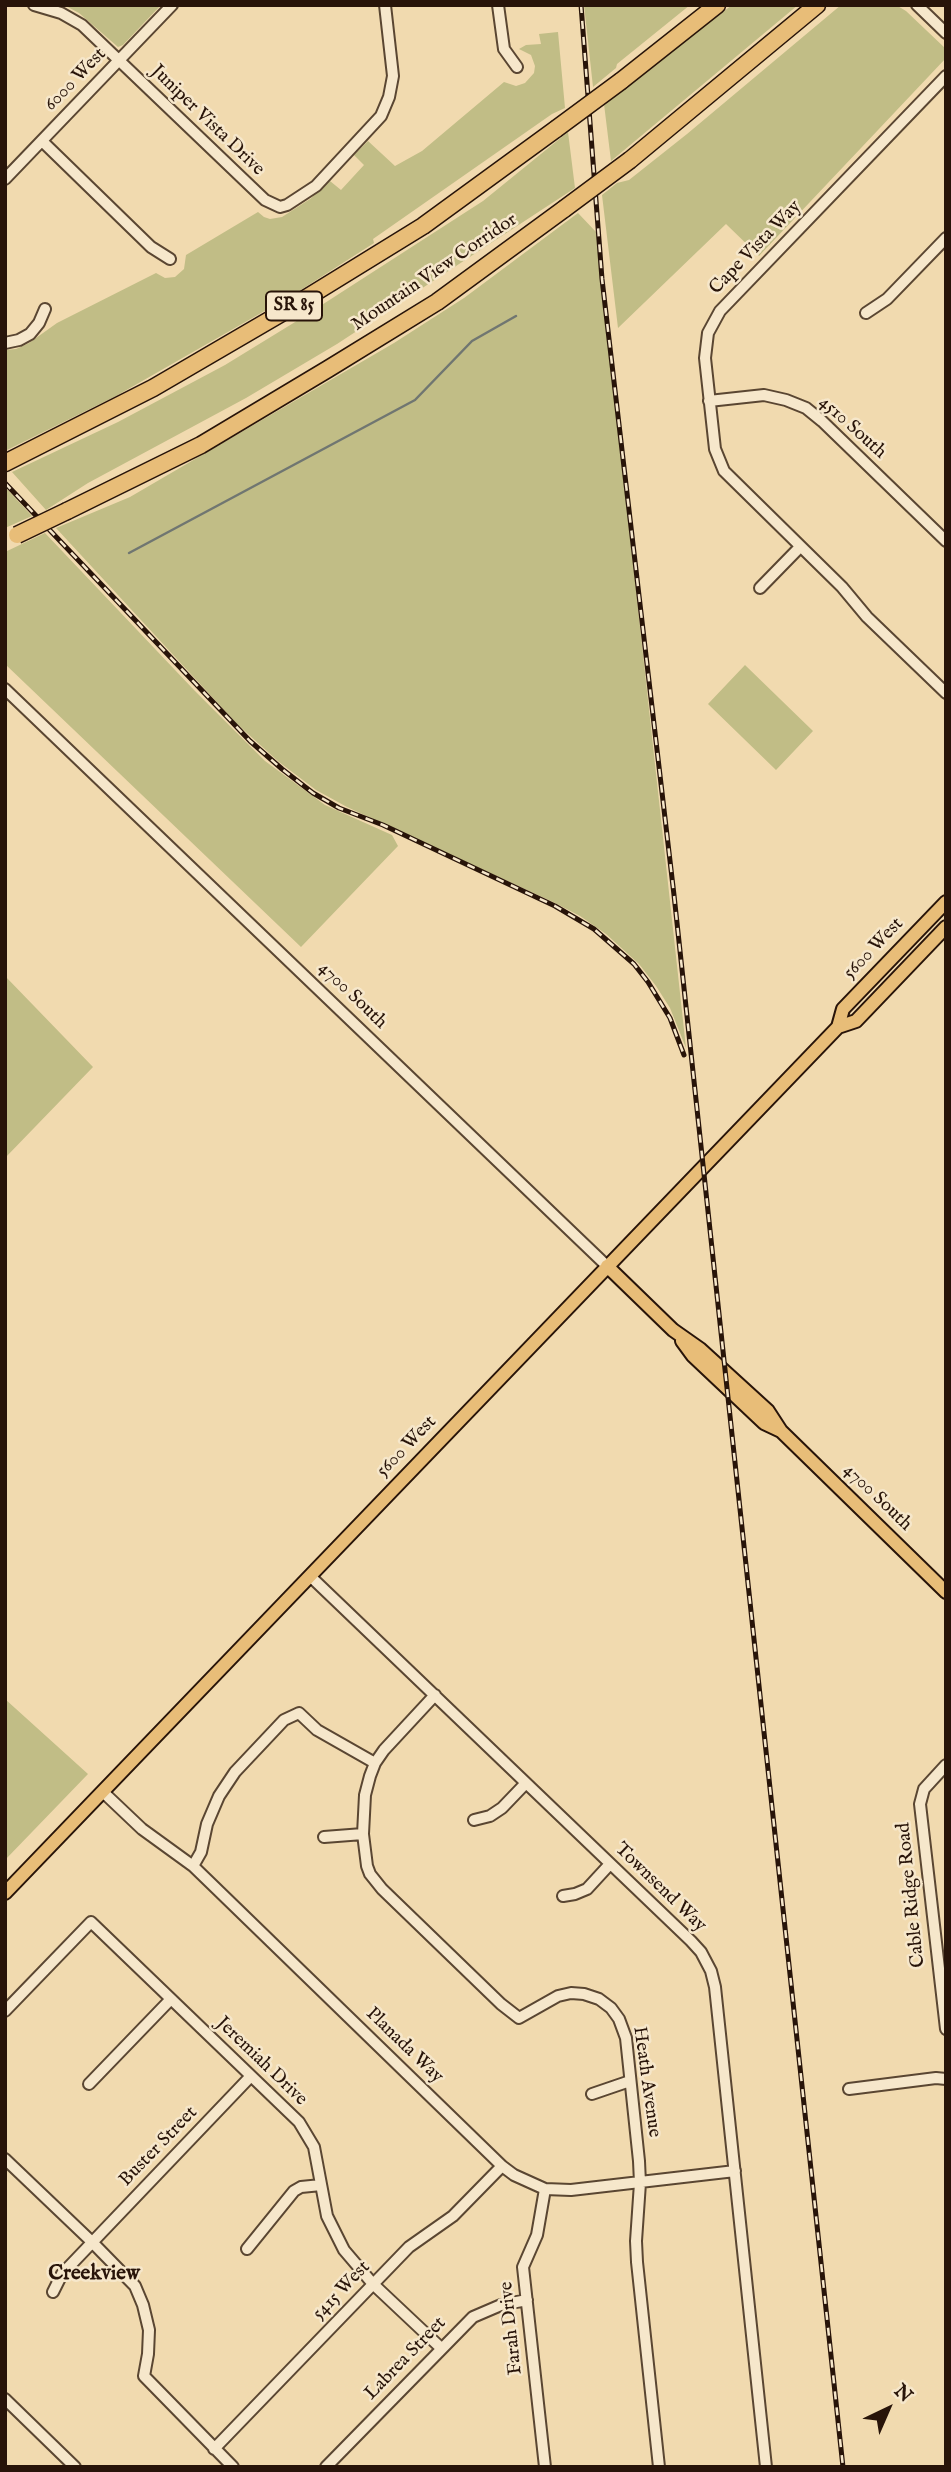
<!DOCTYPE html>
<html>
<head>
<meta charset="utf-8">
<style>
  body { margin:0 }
  #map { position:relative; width:951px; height:2472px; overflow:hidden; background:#f1daaf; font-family:"IM FELL English",serif }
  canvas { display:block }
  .frame { position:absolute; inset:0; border:7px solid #281409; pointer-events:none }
  .north { position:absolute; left:853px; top:2374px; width:70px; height:70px; -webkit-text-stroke:5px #f6e7cb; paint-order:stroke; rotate:44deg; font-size:19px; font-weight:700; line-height:28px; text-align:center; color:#281409 }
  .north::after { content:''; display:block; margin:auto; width:24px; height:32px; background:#281409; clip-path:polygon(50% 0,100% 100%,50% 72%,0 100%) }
</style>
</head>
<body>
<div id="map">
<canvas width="951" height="2472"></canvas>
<div class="frame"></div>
<div class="north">N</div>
</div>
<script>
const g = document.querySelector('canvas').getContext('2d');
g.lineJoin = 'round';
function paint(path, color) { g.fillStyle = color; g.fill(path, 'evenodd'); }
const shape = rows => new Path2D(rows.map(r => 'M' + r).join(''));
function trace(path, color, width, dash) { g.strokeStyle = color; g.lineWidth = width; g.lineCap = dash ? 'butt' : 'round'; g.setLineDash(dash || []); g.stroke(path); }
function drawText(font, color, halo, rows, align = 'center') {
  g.font = font + ' "IM FELL English",serif'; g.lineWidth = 5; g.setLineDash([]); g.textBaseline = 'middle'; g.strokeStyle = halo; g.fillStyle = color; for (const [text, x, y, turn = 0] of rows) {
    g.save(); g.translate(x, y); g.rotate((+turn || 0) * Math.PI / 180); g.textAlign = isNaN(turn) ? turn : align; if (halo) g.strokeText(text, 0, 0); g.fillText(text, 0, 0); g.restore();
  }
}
const green = shape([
  [64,5,161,5,123,45,118,47,79,13],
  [584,5,690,5,617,64,616,68,593,87],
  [732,5,798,5,611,161,604,104],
  [841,5,896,5,906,11,946,49,946,58,759,256,726,224,618,328,602,195,617,183,629,180,687,134],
  [558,32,565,108,552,114,373,239,374,243,296,293,116,396,5,451,5,350,16,349,29,343,57,323,156,273,165,278,175,277,184,269,186,255,258,212,264,217,270,219,282,217,310,199,330,181,341,190,364,165,354,155,368,141,395,166,422,151,504,82,516,86,525,83,534,73,535,66,531,55,519,49,526,45,541,44,539,34],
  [568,132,575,188,337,344,246,398,88,483,46,510,12,472,118,422,225,365,300,319,483,201],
  [578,213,597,233,686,1048,670,1008,656,986,639,964,606,934,580,916,553,902,347,807,316,790,279,762,237,724,56,528,130,497,394,343,464,298],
  [5,487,32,516,5,528],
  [45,533,194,690,265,761,325,805,392,835,398,846,301,947,5,664,5,552],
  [745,665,813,731,776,770,708,704],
  [5,976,93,1067,5,1158],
  [5,1699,88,1774,5,1860]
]);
const stream = shape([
  [129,553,415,400,472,341,516,316]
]);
const minor = shape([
  [34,5,61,13,82,25,265,200,280,207,287,205,316,186,381,116,389,97,393,76,385,5],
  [498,5,504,49,517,67],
  [917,5,946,33],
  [946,76,720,311,708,333,705,358,715,449,724,471,842,587,867,617,946,693],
  [42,141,151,247,170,259],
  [5,179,172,5],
  [866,313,887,299,946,238],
  [5,343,19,340,30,334,39,323,45,309],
  [709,401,764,395,786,400,806,408,822,421,946,541],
  [760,588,800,547],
  [5,689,607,1266],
  [310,1576,691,1941,701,1952,711,1971,715,1987,766,2467],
  [435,1695,384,1750,375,1763,370,1776,365,1795,363,1834,367,1866,370,1874,382,1889,501,2004,519,2018,558,1996,571,1993,584,1994,599,1999,611,2008,619,2019,626,2038,639,2161,640,2183,636,2241,637,2262,659,2467],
  [946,1765,924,1789,920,1804,946,2029],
  [103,1792,142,1829,193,1866,502,2166,514,2175,545,2189,571,2190,735,2171],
  [474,1820,490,1816,502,1808,526,1783],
  [324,1837,363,1834],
  [193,1866,201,1852,207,1824,219,1796,235,1772,284,1720,299,1713,317,1730,375,1763],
  [563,1896,575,1894,587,1889,610,1864],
  [5,2011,91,1922,299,2122,314,2147,327,2216,344,2250,373,2284,441,2348],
  [89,2084,171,1999],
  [849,2089,936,2078,946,2079],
  [592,2094,630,2081],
  [5,2159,92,2242,135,2286,143,2305,149,2330,148,2354,144,2376,233,2467],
  [545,2189,537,2235,523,2267,545,2467],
  [247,2249,294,2191,301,2187,321,2185],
  [53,2292,62,2274,251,2076],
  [5,2399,75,2467],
  [214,2449,409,2247,453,2216,502,2166],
  [326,2467,473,2317,501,2305,527,2300]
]);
const major = shape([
  [838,1027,843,1009,946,902],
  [607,1266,673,1330,700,1349,768,1411,781,1431,946,1592],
  [682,1341,693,1356,764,1423,781,1431],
  [5,1893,838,1027,856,1021,946,927]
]);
const highway = shape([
  [621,81,717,5],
  [630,160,817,5],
  [5,463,153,388,285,311,423,226,556,129],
  [67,511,201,445,328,369,437,302,564,209]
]);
const rail = shape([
  [581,5,602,279,674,895,843,2467],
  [5,483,250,741,282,769,313,793,339,808,383,825,555,906,594,929,634,964,648,982,670,1018,684,1055]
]);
const highwayBridge = shape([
  [556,129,621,81],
  [564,209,630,160],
  [17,535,67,511]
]);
const shields = [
  [294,306,56]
];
const shieldNames = [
  ["SR 85",294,306]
];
const streetNames = [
  ["6000 West",76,80,-46],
  ["Juniper Vista Drive",207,121,44],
  ["Cape Vista Way",756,248,-46],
  ["Mountain View Corridor",435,273,-34],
  ["4510 South",852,428,42],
  ["5600 West",874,949,-46],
  ["4700 South",352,996,44],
  ["5600 West",407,1447,-46],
  ["4700 South",877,1498,44],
  ["Townsend Way",660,1888,44],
  ["Cable Ridge Road",912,1895,-96],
  ["Planada Way",404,2046,44],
  ["Jeremiah Drive",261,2062,44],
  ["Heath Avenue",646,2082,82],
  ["Buster Street",159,2147,-46],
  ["5415 West",342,2291,-46],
  ["Farah Drive",512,2328,-96],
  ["Labrea Street",406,2359,-46]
];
const neighbourhoodNames = [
  ["Creekview",94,2275]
];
paint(green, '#c1bd86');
trace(stream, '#707671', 2.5);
trace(minor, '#5a4632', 14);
trace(major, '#281409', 16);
trace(highway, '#281409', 19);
trace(minor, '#f6e7cb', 10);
trace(major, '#e8bd78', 12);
trace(highway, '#e8bd78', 16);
trace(rail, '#281409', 5);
trace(rail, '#f6e7cb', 2.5, [8]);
trace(highwayBridge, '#281409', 19, []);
trace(highwayBridge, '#e8bd78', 16);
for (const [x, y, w] of shields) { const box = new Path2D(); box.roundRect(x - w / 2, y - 14.5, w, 29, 5); g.fillStyle = '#f6e7cb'; g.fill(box); trace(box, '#281409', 2); }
drawText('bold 18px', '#281409', null, shieldNames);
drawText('19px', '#281409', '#f6e7cb', streetNames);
drawText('bold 21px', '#281409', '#f6e7cb', neighbourhoodNames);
</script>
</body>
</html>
